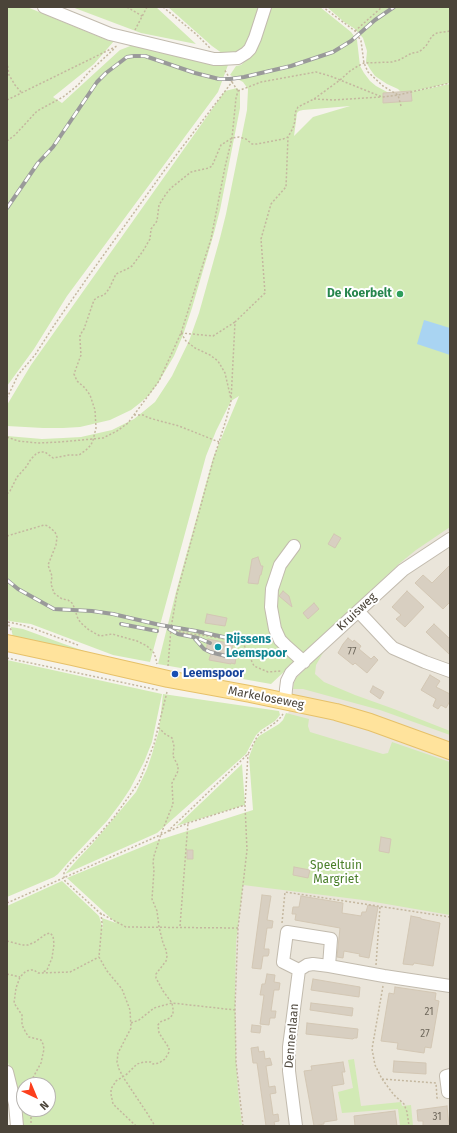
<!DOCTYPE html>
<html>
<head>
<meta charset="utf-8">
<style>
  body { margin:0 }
  #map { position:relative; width:457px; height:1133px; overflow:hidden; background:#f6f3ec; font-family:"Fira Sans",sans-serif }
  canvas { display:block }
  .frame { position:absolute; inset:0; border:8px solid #4b4439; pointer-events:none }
  .north { position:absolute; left:16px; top:1077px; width:40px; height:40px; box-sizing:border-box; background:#fff; border:1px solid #b7b4b0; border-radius:50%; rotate:136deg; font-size:11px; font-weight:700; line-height:16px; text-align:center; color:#4b4439 }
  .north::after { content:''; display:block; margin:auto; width:14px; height:18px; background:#fc3f1d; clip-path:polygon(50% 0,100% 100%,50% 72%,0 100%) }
</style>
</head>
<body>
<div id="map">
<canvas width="457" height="1133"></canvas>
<div class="frame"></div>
<div class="north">N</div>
</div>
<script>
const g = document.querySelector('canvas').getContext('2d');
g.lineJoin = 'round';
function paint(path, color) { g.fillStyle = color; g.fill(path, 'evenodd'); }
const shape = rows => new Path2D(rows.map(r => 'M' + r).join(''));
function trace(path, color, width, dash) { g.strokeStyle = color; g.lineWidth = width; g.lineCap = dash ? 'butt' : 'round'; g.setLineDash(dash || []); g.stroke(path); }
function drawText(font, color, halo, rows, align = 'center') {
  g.font = font + ' "Fira Sans",sans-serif'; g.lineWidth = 4; g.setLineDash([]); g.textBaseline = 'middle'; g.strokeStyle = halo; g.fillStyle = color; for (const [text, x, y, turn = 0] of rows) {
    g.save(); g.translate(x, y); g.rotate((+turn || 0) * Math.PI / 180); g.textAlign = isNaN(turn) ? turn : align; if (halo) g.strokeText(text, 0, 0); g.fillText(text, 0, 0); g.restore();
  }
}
const residential = shape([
  [450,517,450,1126,239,1126,231,1063,231,884,258,812,292,701,294,661,323,620]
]);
const green = shape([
  [7,7,27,7,107,40,114,41,94,64,53,97,62,103,120,50,133,45,228,65,218,92,67,296,34,349,7,386],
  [72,7,156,7,196,44,141,33],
  [168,7,259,7,247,44,244,50,226,56,212,46],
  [270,7,320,7,351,32,357,40,360,66,364,73,370,81,376,86,389,93,403,94,398,89,387,84,375,76,370,69,366,62,367,51,363,38,355,29,344,22,327,7,450,7,450,83,406,93,450,84,450,527,416,550,400,563,271,684,158,664,176,592,213,458,239,396,231,401,216,431,206,456,150,662,113,655,31,624,9,621,7,618,7,436,42,439,63,438,81,437,112,430,134,419,144,411,155,402,172,376,189,341,199,313,220,238,226,214,247,110,248,89,243,82,230,75,236,66,241,65,251,56,255,50],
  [350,106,313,117,294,136,297,113,299,111,303,110],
  [237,88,240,91,240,108,220,210,214,233,192,308,183,335,174,356,158,383,150,394,140,403,131,410,110,420,80,427,63,428,43,428,7,426,7,405,31,365,225,91],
  [11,627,23,629,64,644,110,660,13,638],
  [324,651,316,665,315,674,324,682,355,695,394,709,450,731,450,735,380,710,303,689,293,689,294,683,296,678],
  [7,660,162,694,152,742,144,762,130,789,120,804,107,821,72,858,58,874,54,877,7,897],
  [163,694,279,711,280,715,275,721,261,730,256,735,246,754,157,833,65,874,77,860,93,843,136,792,147,769,152,754,159,730],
  [286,713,309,719,308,726,310,732,383,754,388,753,392,742,450,762,450,915,363,900,243,885,236,942,235,995,236,1062,238,1090,242,1126,23,1126,7,1058,7,906,62,881,99,916,103,929,102,918,116,923,67,878,156,841,253,810,249,757,255,741,259,736,279,724,283,720],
  [24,1085,48,1085,48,1109,24,1109],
  [242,764,245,805,176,826,180,823],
  [354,1059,361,1106,401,1102,402,1106,411,1105,413,1126,400,1126,398,1109,342,1113,338,1092,353,1088,348,1060]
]);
const water = shape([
  [424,320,450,328,450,355,417,344]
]);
const building = shape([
  [411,91,412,101,383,103,383,93,411,91],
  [334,534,341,538,335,548,328,544,334,534],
  [258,557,261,566,263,566,261,575,260,575,258,584,248,583,252,559,258,557],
  [450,565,450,602,443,609,415,583,423,575,432,583,450,565],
  [283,591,289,596,292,607,279,596,283,591],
  [407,591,424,607,405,627,396,619,401,615,392,607,407,591],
  [314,603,319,609,308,619,303,613,314,603],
  [207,614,227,618,225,626,205,623,207,614],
  [434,624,450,639,450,655,426,632,434,624],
  [348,638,353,642,354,640,361,646,359,649,371,659,374,656,378,660,367,673,355,663,353,665,338,653,343,644,348,638],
  [208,639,233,644,231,656,236,657,235,664,231,663,231,664,209,660,211,653,206,652,208,639],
  [430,675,440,681,436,687,450,694,450,701,446,708,441,705,438,709,433,706,436,699,421,690,430,675],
  [373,686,384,692,380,699,370,692,373,686],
  [381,837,391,839,389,853,379,851,381,837],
  [187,850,193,850,193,859,187,859,187,850],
  [294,867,310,870,308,878,293,875,294,867],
  [262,895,271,896,267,920,273,921,272,928,267,928,264,949,269,949,269,953,268,956,263,956,261,969,252,968,262,895],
  [301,896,343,903,342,913,361,916,362,912,366,912,368,905,378,907,369,958,359,956,360,954,344,951,343,958,337,957,340,928,295,920,296,914,292,914,293,907,299,907,301,896],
  [411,916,421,918,421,919,440,923,433,966,414,963,413,965,403,964,411,916],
  [267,974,275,975,274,982,280,983,279,990,274,990,271,1011,276,1011,275,1018,270,1018,269,1025,260,1024,264,995,260,995,262,984,265,984,267,974],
  [313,979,360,987,359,997,311,990,313,979],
  [395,987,436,993,435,1000,439,1001,431,1048,425,1047,424,1053,397,1049,398,1043,381,1041,389,993,394,994,395,987],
  [311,1003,353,1008,352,1016,310,1010,311,1003],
  [307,1023,358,1029,357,1038,354,1038,353,1039,306,1034,307,1023],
  [252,1025,261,1026,260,1033,251,1032,252,1025],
  [258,1047,259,1052,264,1051,265,1059,270,1058,272,1065,266,1066,269,1087,275,1086,276,1093,270,1094,272,1107,273,1115,278,1114,279,1121,274,1122,275,1126,266,1126,257,1063,253,1063,251,1048,258,1047],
  [394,1061,426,1063,426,1074,393,1072,394,1061],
  [343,1062,345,1072,342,1072,344,1084,332,1086,337,1120,324,1122,324,1124,314,1126,304,1071,312,1070,311,1066,343,1062],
  [447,1106,449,1126,423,1126,423,1121,418,1121,417,1110,447,1106],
  [395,1111,397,1126,355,1126,354,1116,395,1111]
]);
const path = shape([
  [127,7,142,16],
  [163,7,196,34,210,48],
  [135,30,147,7],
  [355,31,382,7],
  [7,62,9,75,15,85,22,93],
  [232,82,238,91],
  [238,91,261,82,316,72,330,76,382,97,398,95,383,86,368,72,364,63,361,41,355,31,323,7],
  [314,99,334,100,380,97],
  [7,100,117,46],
  [401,106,398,95,450,83],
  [7,141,15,135,37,111,63,97,78,85,89,72,115,48],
  [181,333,186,341,195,348,210,355,218,361,225,373,231,399],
  [181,333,213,336,235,322],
  [7,398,18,375,35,355,55,324,90,274,164,171,232,82,224,69],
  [134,415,143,415,149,418,179,426,219,442],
  [7,437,18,441,38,443,60,442,103,438,117,431,128,423,159,381,181,333,211,239,225,167,232,138,236,98,238,91],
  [7,494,10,491,17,477,26,467,31,459,36,454,40,452,45,452,53,458,69,455,79,455,86,450,91,445,93,440,96,428,95,410,90,395,85,388,77,381,74,374,81,355,80,340,80,335,84,329,94,300,98,297,104,295,109,289,116,274,127,269,132,266,143,251,150,239,151,229,157,221,159,205,166,194,171,188,191,172,195,171,209,168,212,166,221,145,232,138,239,137,246,139,252,144,257,144,283,139,288,137,293,128,295,121,295,113,298,107,314,99,340,80,350,71,358,66,364,63,392,62,399,60,412,53,419,52,426,46,432,36,437,33,450,31],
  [7,536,44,525,48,526,55,532,57,537,56,545,48,565,52,576,51,584,54,593,62,599,68,600,72,603,74,607,78,619,81,623,89,630,100,636,112,634,137,641,147,646,154,653,156,659,157,664],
  [7,621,12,632],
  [8,622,18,624,32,628,78,645],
  [171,629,190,634,202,635,237,641,244,645,254,666,268,672,281,671],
  [7,658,158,690],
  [168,666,171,628,177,593,213,461,226,420,231,401,235,322,265,293,261,239,271,204,286,187,288,137],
  [167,692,154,744,139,782,115,816,97,837,67,867,64,873,64,878,65,881,100,913,126,927,238,928],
  [169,831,188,823,245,805],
  [7,903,167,832,248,754,258,735,276,722,281,717,283,714],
  [101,913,102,923,99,957,107,971,122,989,130,1010,131,1028,118,1053,117,1062,119,1069,123,1077,147,1113,155,1126],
  [282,923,285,892,450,917],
  [180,926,188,823],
  [7,941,22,945,28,945,35,942,46,934,50,933,53,936,54,944,52,958,47,970,43,972],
  [376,965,380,907],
  [7,974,20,977],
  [383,986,372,1049,375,1065,382,1079,394,1095,404,1104,407,1112,409,1126],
  [131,1023,139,1020,154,1008,172,1003,235,1010],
  [382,1079,436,1083,437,1098,440,1098],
  [29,1085,41,1063,44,1049,43,1044,41,1040,29,1037,26,1033,22,1025,22,1015,14,1003,16,988,20,977,26,971,31,970,34,970,38,973,70,972,99,957],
  [31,1109,31,1126],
  [136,1126,113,1104,111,1094,111,1089,116,1081,127,1074,137,1064,144,1062,151,1062,153,1064,159,1063,165,1059,169,1052,169,1048,159,1033,158,1025,160,1022,170,1018,173,1014,173,1009,172,1003,163,991,156,978,156,974,166,961,167,956,166,950,163,943,159,927,157,911,152,899,154,870,153,862,154,856,161,834,173,804,172,783,178,771,178,766,173,756,174,746,172,738,165,734,158,727],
  [243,1126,236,1062,235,1007,238,928,247,850,245,805,248,754]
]);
const minor = shape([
  [44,7,110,34,214,59,221,59,238,58,246,53,250,49,255,38,265,7],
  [294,546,280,565,272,589,271,607,275,629,280,640,286,646,304,662],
  [358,611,389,644,393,648,425,662,450,671],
  [285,702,286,689,287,681,291,673,294,670,403,570,450,539],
  [329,966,331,939,287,932,283,962,299,970,307,965,313,964,329,966,384,976,450,986],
  [7,1072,15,1104,17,1126],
  [450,1075,446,1076,448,1092,450,1092],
  [296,1126,289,1071,289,1047,299,970]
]);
const major = shape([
  [7,643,72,657,168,679,250,694,336,712,370,722,450,751]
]);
const rail = shape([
  [7,208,38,163,53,147,97,82,106,73,127,57,134,56,145,56,195,73,219,79,230,79,244,77,291,66,333,52,351,41,375,20,394,7],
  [7,580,18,589,54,609,92,611,113,614,160,625,196,631,242,641],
  [121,624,157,631],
  [169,629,178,634,198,638,210,643],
  [195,639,204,649,210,652,230,657]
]);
const markers = [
  [400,294,4,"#2e9e5b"],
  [218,647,4,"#0f9aa8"],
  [175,674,4,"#1a4fb4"]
];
const numberNames = [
  ["77",352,652],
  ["21",429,1012],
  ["27",425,1034],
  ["31",437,1117]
];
const leisureNames = [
  ["De Koerbelt",392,294]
];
const streetNames = [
  ["Kruisweg",357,612,-43],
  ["Markeloseweg",266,698,11],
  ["Dennenlaan",292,1036,-85]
];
const cultureNames = [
  ["Rijssens",226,640],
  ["Leemspoor",226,654]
];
const transitNames = [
  ["Leemspoor",183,674]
];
const parkNames = [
  ["Speeltuin",336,866],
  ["Margriet",336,880]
];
paint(residential, '#eae5da');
paint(green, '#d2eab5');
paint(water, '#a9d4f2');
paint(building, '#d8cfc1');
trace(building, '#d3c7b4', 1);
trace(minor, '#c2bbae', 14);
trace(major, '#e6c16a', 18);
trace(path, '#c4b79f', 1.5, [2, 2]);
trace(minor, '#fff', 12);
trace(major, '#ffe39c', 16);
trace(rail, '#9a9a9a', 4);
trace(rail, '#fff', 2.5, [8]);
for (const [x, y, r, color] of markers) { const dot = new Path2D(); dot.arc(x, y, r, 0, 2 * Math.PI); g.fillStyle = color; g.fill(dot); trace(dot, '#fff', 1.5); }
drawText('10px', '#6e675b', null, numberNames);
drawText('bold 12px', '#27864d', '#fff', leisureNames, 'right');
drawText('12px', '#4b4439', '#fff', streetNames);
drawText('bold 12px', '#0d838f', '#fff', cultureNames, 'left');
drawText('bold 12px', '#164399', '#fff', transitNames, 'left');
drawText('12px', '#4a7f2a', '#fff', parkNames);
</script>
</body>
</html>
